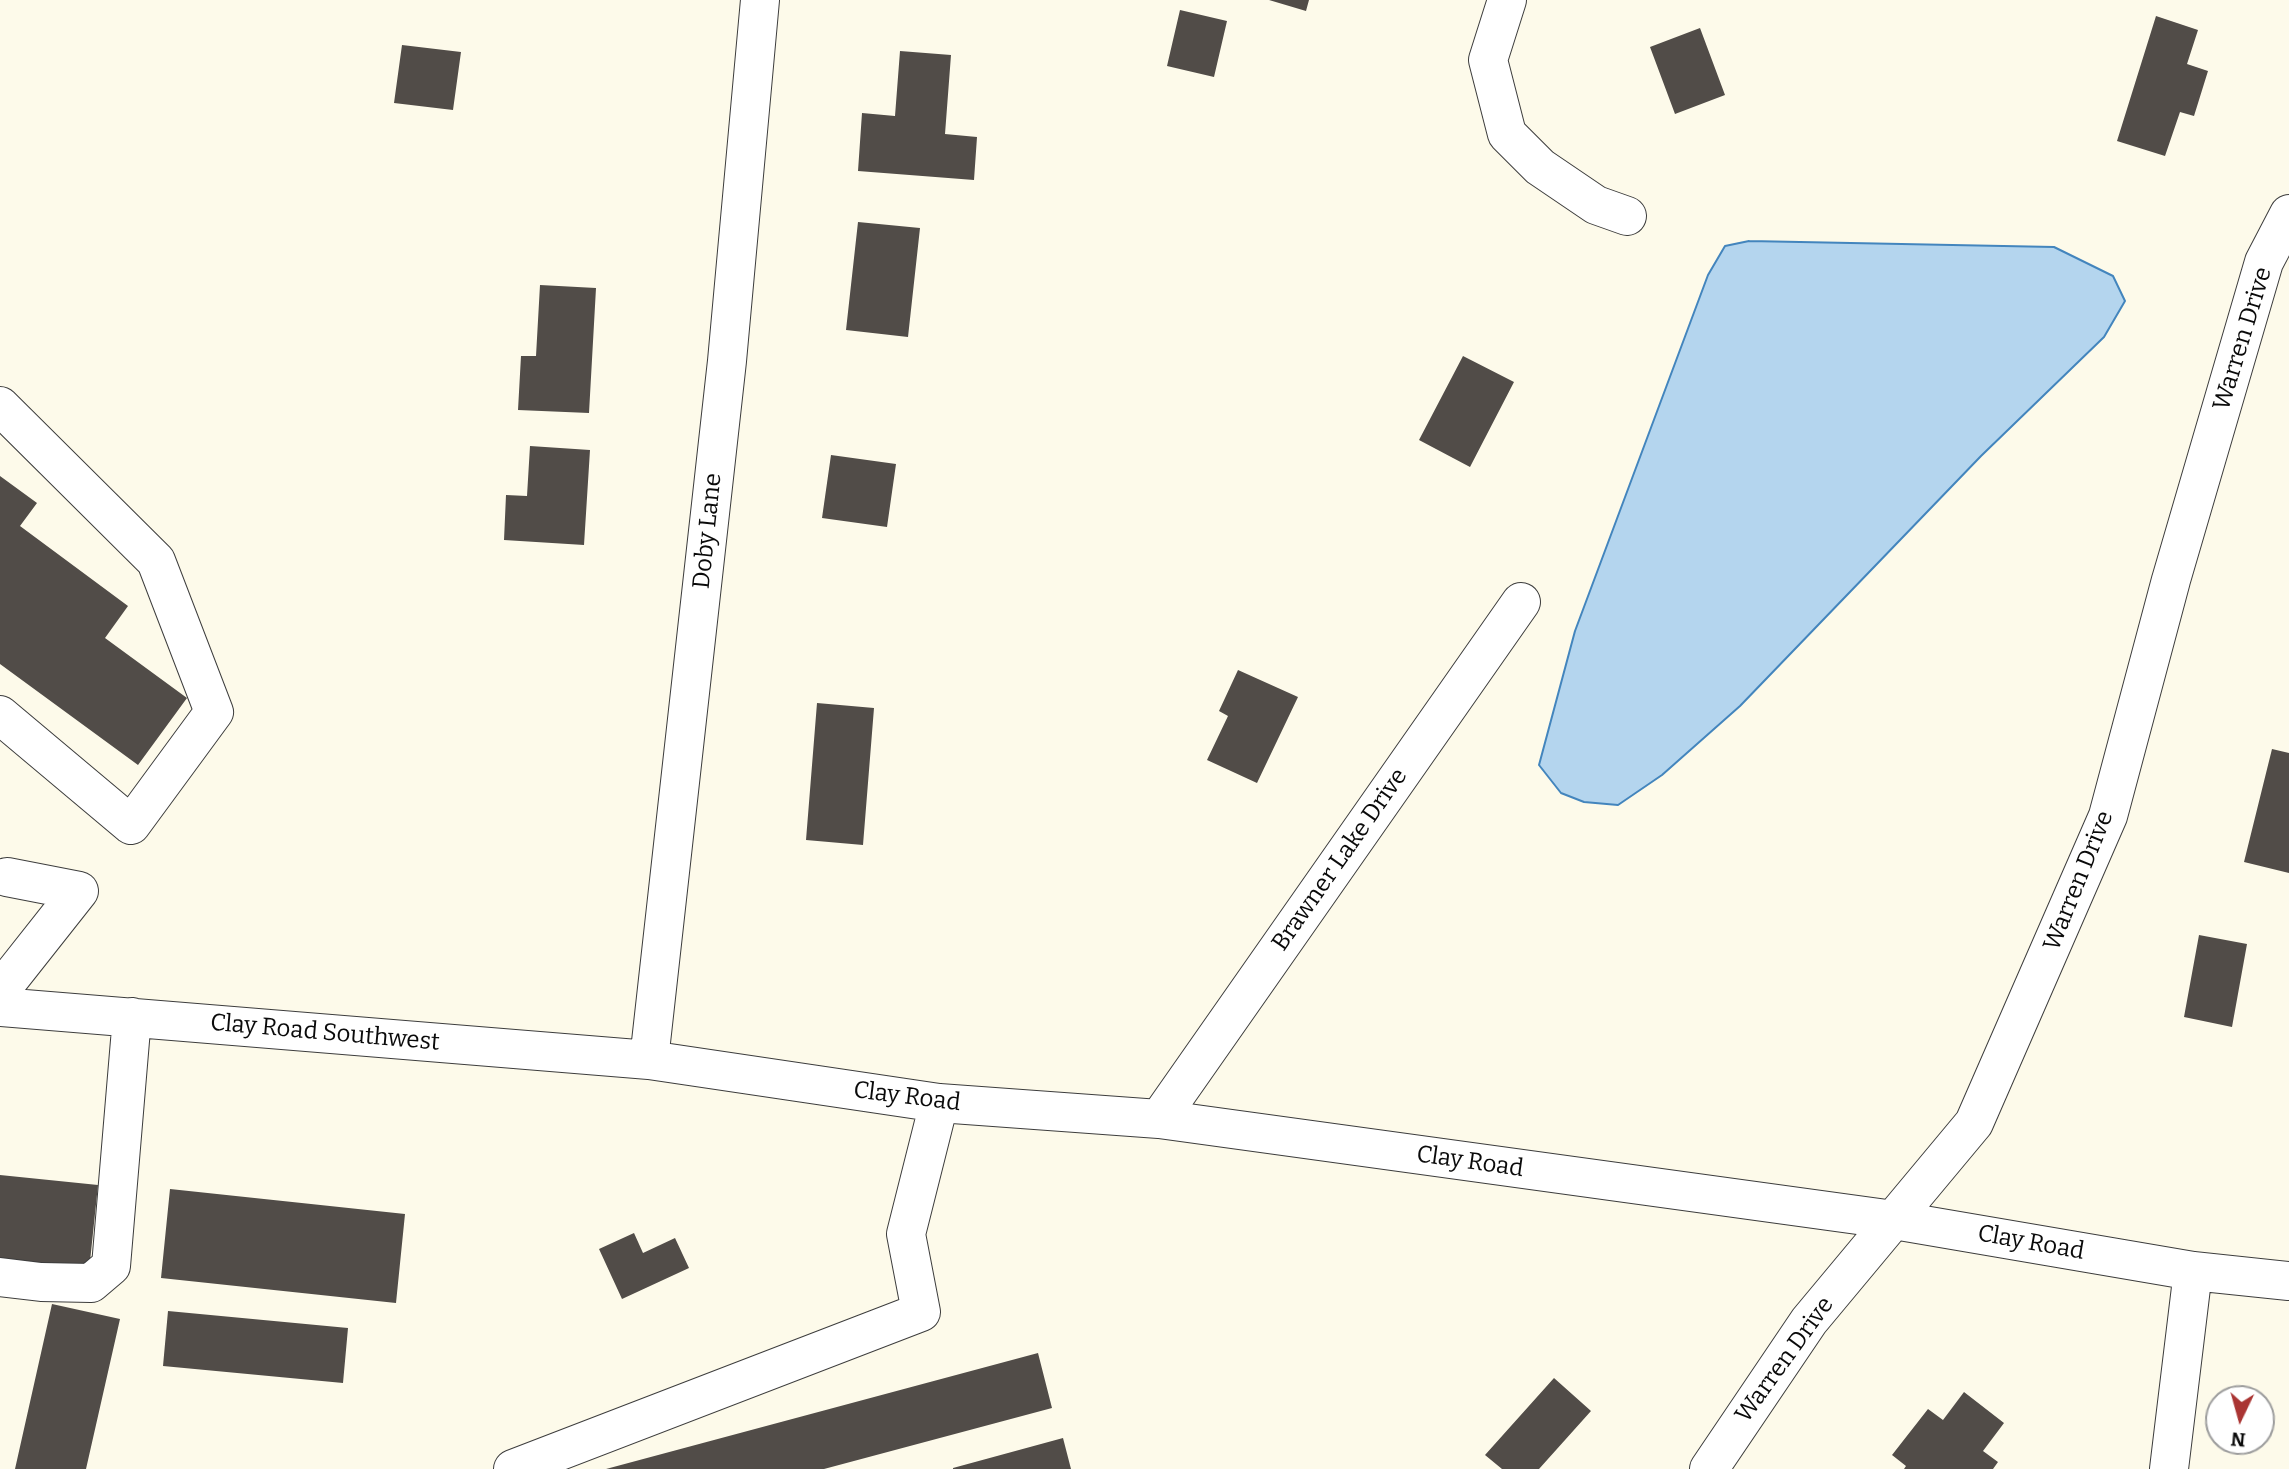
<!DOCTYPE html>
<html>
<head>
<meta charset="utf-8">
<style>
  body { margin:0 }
  #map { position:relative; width:2289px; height:1469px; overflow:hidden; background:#fdfaea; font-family:Bitter,serif }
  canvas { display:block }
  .north { position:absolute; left:2205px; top:1385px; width:70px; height:70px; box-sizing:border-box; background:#fff; border:2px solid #9d9d9d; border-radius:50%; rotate:185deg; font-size:19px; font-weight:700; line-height:28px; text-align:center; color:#0a0a0a }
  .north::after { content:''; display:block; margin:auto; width:24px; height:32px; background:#aa3533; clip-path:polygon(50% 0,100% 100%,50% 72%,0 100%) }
</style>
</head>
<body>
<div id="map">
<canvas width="2289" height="1469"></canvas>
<div class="north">N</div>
</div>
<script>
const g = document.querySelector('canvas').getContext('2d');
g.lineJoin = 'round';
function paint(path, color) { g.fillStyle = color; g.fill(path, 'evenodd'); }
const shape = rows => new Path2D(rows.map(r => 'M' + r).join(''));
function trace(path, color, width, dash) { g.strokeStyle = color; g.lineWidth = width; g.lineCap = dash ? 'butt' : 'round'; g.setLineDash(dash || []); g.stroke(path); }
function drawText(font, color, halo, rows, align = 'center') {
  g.font = font + ' Bitter,serif'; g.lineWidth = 7; g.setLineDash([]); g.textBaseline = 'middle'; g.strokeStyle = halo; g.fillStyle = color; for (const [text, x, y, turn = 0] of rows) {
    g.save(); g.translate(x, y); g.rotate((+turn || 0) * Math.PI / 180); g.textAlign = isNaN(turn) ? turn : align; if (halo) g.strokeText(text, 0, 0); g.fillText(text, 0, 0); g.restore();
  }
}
const water = shape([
  [1749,241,2054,247,2113,276,2125,301,2104,337,1981,456,1740,706,1662,775,1618,805,1584,802,1561,793,1539,765,1575,631,1708,275,1725,246,1749,241]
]);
const building = shape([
  [1269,0,1309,0,1306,11],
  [1180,10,1227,21,1214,77,1167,66],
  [2156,16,2198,30,2187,64,2208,71,2194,116,2180,112,2165,156,2117,141],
  [1700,28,1725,95,1675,114,1650,47],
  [402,45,461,52,453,110,394,103],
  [900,51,951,55,945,134,977,137,974,180,858,171,862,113,895,116],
  [858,222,920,228,908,337,846,330],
  [540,285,596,288,589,413,518,410,521,356,536,356],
  [1463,356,1514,382,1470,467,1419,440],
  [530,446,590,450,584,545,504,540,506,495,527,496],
  [831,455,896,464,887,527,822,518],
  [0,476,37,503,20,526,128,606,105,638,187,698,138,765,0,664],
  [1238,670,1298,697,1257,783,1207,760,1228,716,1219,711],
  [817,703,874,708,863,845,806,840],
  [2272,749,2289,753,2289,873,2244,862],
  [2199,935,2247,944,2232,1027,2184,1017],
  [0,1175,98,1185,89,1271,0,1263],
  [170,1189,405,1214,396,1303,161,1278],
  [634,1233,643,1253,675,1238,689,1268,622,1299,599,1249],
  [52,1304,120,1319,86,1469,15,1469],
  [168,1311,348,1328,343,1383,163,1366],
  [1038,1353,1052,1408,824,1469,606,1469],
  [1554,1378,1591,1411,1539,1469,1502,1469,1485,1455],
  [1964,1392,2004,1423,1983,1451,1998,1462,1993,1469,1904,1469,1906,1466,1892,1455,1928,1409,1943,1420],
  [1063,1438,1071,1469,953,1469,953,1468]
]);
const minor = shape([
  [1507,0,1488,60,1507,134,1540,167,1596,205,1627,216],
  [0,406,156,561,214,712,131,825,0,715],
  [0,991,79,891,7,877],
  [0,1007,649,1060,939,1103,1159,1119,1894,1220,2193,1271,2289,1281],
  [649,1060,727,361,760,0],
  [1159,1119,1521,602],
  [0,1277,41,1282,91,1283,111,1266,132,1017],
  [513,1469,921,1312,906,1234,939,1103],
  [1709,1469,1809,1321,1974,1123,2108,816,2171,580,2264,262,2289,214],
  [2169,1469,2193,1271]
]);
const streetNames = [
  ["Warren Drive",2243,339,-73],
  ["Doby Lane",708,531,-84],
  ["Brawner Lake Drive",1340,860,-55],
  ["Warren Drive",2079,881,-68],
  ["Clay Road Southwest",325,1033,5],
  ["Clay Road",907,1097,7],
  ["Clay Road",1470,1162,8],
  ["Clay Road",2031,1243,10],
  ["Warren Drive",1785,1360,-54]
];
paint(water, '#b4d5ee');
trace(water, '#4385bd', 2);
paint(building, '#514c48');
trace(minor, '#3d3d3d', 40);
trace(minor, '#fff', 38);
drawText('24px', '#0a0a0a', '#fff', streetNames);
</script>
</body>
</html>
